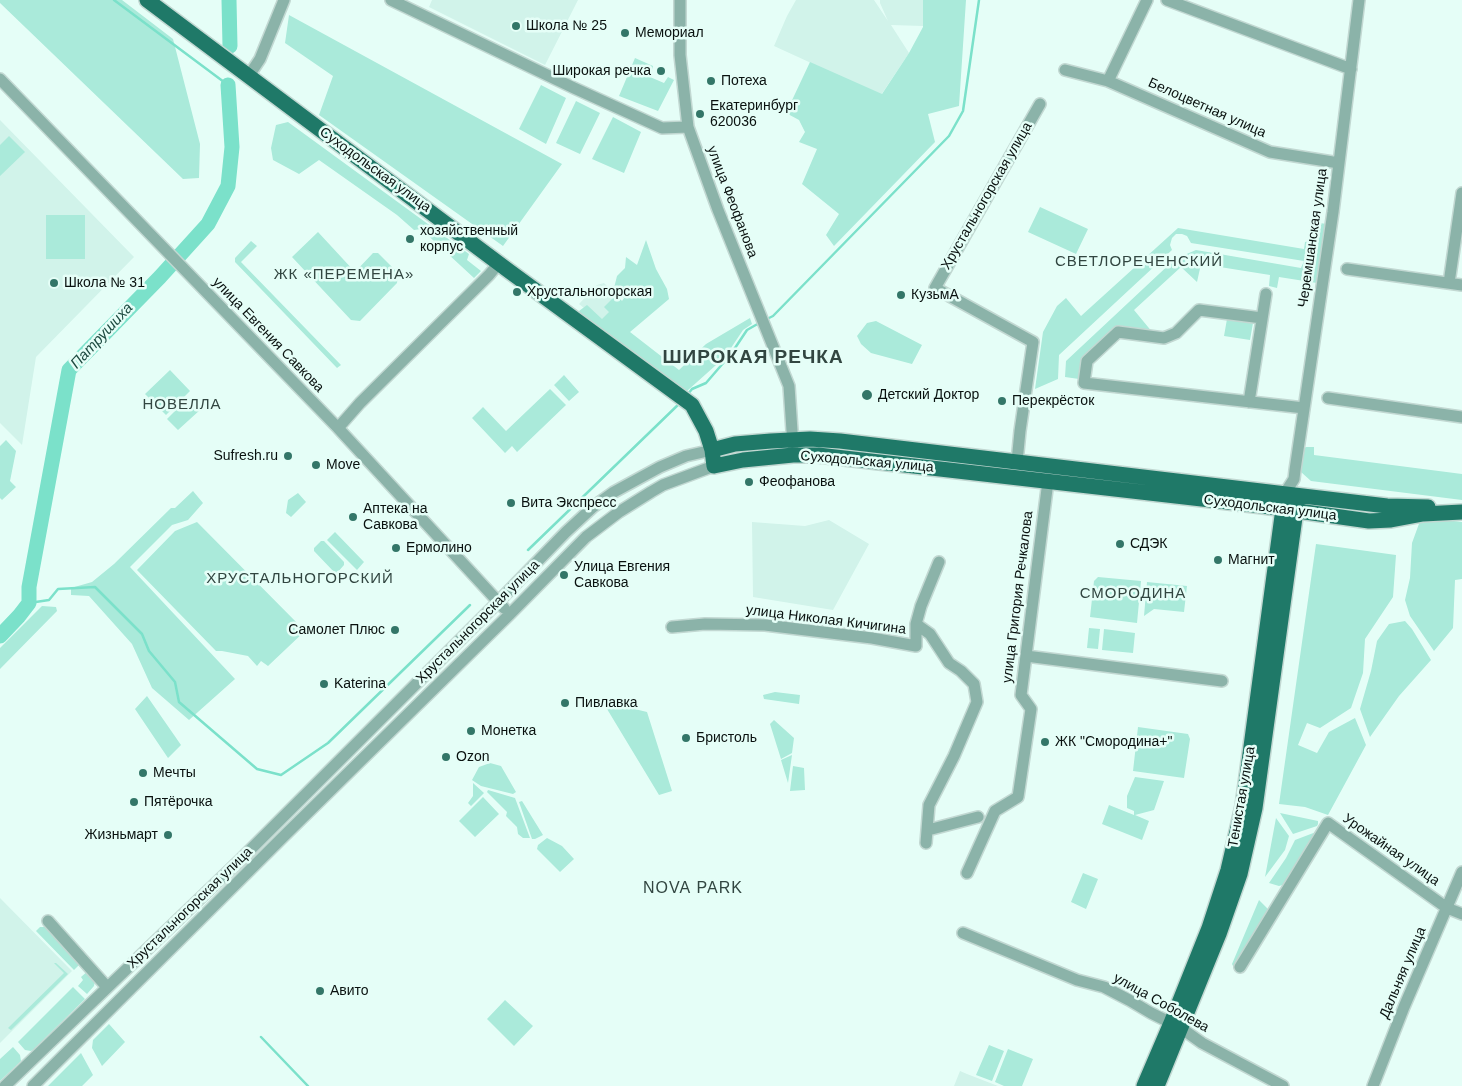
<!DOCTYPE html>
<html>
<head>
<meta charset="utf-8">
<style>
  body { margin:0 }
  canvas { display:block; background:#e5fef7 }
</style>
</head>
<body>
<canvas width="1462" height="1086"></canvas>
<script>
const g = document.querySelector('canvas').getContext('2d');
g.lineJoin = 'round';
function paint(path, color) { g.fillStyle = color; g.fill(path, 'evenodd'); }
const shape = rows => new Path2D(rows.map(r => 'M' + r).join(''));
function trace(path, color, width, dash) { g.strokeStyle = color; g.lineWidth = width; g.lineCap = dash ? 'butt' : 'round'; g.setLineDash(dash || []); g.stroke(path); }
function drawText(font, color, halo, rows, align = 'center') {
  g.font = font + ' Helvetica,sans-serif'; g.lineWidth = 5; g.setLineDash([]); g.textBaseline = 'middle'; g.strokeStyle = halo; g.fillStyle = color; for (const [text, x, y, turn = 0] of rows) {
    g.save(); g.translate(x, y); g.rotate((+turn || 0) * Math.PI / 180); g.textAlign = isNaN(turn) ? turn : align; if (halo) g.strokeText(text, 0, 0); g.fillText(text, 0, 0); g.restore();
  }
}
const built = shape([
  [432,0,578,0,545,65,429,7],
  [796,0,874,0,888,21,880,3,880,0,923,0,923,26,891,25,909,53,881,95,774,46,787,16],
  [0,120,134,257,36,357,22,445,0,423],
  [604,283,635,314,614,332,579,304,597,285],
  [829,520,869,544,833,610,753,597,752,522,805,526],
  [0,898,72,971,0,1043],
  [960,1071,967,1074,998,1086,954,1086]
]);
const green = shape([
  [0,0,122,0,173,39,200,144,199,178,183,179,0,3],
  [923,0,966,0,959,106,928,114,935,142,834,246,826,235,839,214,802,184,817,149,799,142,805,132,799,120,786,113,810,62,882,94,909,53,923,27],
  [289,15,562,164,503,246,319,115,333,76,285,43],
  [635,58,653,66,650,77,664,83,668,77,674,80,658,111,619,96],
  [541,85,566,98,546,144,519,129],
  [576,101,600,113,580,154,556,143],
  [613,117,641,132,624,173,592,159],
  [288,122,469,254,467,260,481,271,474,278,421,229,414,230,397,215,319,160,299,174,273,160,271,148,276,125],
  [9,136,25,152,0,176,0,145],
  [1040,207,1088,229,1076,254,1028,232],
  [46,215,85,215,85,259,46,259],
  [1315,222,1326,224,1317,283,1279,277,1277,288,1269,286,1270,275,1201,264,1197,282,1181,267,1134,310,1153,333,1118,328,1079,379,1065,377,1066,361,1175,259,1196,250,1301,268,1304,261,1191,243,1187,236,1182,234,1176,234,1172,238,1170,245,1172,250,1059,355,1058,379,1035,389,1043,332,1057,306,1066,298,1081,316,1178,228,1304,249,1305,242,1312,240],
  [318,232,355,272,373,253,378,253,398,273,397,283,360,321,351,320,292,257],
  [646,240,656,269,667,289,669,299,630,332,679,370,706,344,750,318,752,324,743,330,725,357,687,391,679,385,675,385,580,315,579,311,587,305,602,319,609,312,604,307,616,295,622,301,624,298,614,288,617,276,625,268,626,257,637,265],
  [251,241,257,246,241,262,341,365,337,368,235,262,235,258],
  [1227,319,1253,323,1250,340,1224,336],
  [876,321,922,345,912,364,871,353,861,344,857,336,867,323],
  [170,370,190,391,166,415,145,394],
  [564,375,579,392,569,401,554,385],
  [550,389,566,405,517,452,512,446,505,453,472,418,483,407,506,431],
  [188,398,200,410,178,430,167,419],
  [6,440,16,451,10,481,16,487,2,500,0,498,0,446],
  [1306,447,1314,447,1314,455,1462,474,1462,500,1311,481,1301,472,1303,449],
  [193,491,203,503,188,520,172,525,130,567,235,679,189,720,152,688,132,644,89,596,71,595,71,588,92,582,114,564,171,508,175,508],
  [298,493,306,502,291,517,286,513,288,500],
  [1430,518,1462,522,1462,579,1455,580,1453,628,1434,651,1410,616,1405,600,1410,578,1412,543,1420,521],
  [197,522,305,631,268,666,261,661,257,666,248,656,222,651,216,651,137,570,175,531],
  [335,532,364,562,357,570,327,540],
  [321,541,324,541,344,562,344,565,337,573,335,573,314,551,314,548],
  [1316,544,1396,555,1393,597,1365,639,1363,673,1351,708,1320,728,1307,723,1298,745,1317,753,1329,732,1355,718,1366,745,1328,815,1305,807,1279,804],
  [1098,577,1141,581,1137,623,1090,617,1094,581],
  [1147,582,1187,586,1184,612,1154,609,1144,616],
  [42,606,56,607,57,611,0,669,0,648],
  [1405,621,1412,629,1431,660,1399,696,1370,737,1360,709,1371,671,1377,641,1389,624],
  [1089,628,1100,629,1098,649,1087,648],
  [1104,629,1135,633,1133,653,1102,650],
  [775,692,800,695,799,704,764,699,763,695],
  [147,696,181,745,168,758,135,709],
  [606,702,647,712,672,791,659,795,604,704],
  [774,720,794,738,792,753,781,759,770,724],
  [1138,727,1188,734,1190,739,1184,778,1133,771],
  [792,755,788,783,781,760],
  [490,763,501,766,516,792,513,794,481,786,472,780,479,767],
  [793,766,804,768,805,790,790,791],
  [1135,777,1164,781,1154,810,1135,815,1149,821,1142,840,1102,824,1109,805,1134,815,1134,811,1127,808,1127,796],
  [473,783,484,793,471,806,468,803,473,796],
  [488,790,515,798,530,838,523,838,518,834,517,827,506,816,507,812,487,792],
  [483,797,499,814,475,837,459,821],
  [522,801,543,835,535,839,532,839,519,802],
  [1280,813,1318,821,1318,824,1317,826,1293,834],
  [1276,818,1289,836,1285,850,1265,877],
  [1316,832,1286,884,1279,886,1269,883,1286,858,1295,840],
  [547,838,562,846,574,859,560,872,537,849,538,845],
  [1083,873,1098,879,1086,909,1071,902],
  [1259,900,1268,909,1267,914,1234,968,1232,964],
  [40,927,47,927,82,962,74,970,36,931],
  [54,963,56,963,68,974,11,1030,8,1028,64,973],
  [89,970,95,981,94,986,87,994,78,986,83,980,81,977],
  [73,987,85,999,34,1049,31,1051,25,1050,18,1042],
  [505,1000,533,1026,514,1046,487,1019],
  [109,1024,125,1042,102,1066,92,1048,93,1040],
  [989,1045,1004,1051,992,1081,976,1075],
  [13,1047,20,1055,21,1061,0,1081,0,1059],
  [1008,1049,1033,1059,1022,1086,1004,1086,995,1082],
  [81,1053,93,1075,82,1086,48,1086]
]);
const stream = shape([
  [114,0,228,85],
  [765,320,773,316,949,136,963,111,979,0],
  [688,394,692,389,706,383,731,354,747,330,761,322],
  [528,550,681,402],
  [29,603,49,600,58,589,95,587,142,634,149,651,175,682,179,702,257,769,281,775,328,743,470,605],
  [261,1037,308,1086]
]);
const river = shape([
  [229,0,230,46],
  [0,636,19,616,29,603,29,587,69,370,160,277,208,224,228,186,232,147,228,85]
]);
const minor = shape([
  [391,0,574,88,662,128,688,127],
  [680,0,680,55,688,127,718,210,789,386,793,446],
  [1167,0,1351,69],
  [1065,70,1108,81,1270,152,1339,163],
  [0,79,338,428,504,608],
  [252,80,252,71,260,59,284,0],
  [1108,81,1147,0],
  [1347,269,1462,285],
  [1449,283,1462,193],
  [1262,318,1199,310,1176,333,1164,338,1118,332,1087,361,1084,383,1304,408],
  [1328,398,1462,417],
  [1249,402,1266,294],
  [338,428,360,403,489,275,499,263],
  [1017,462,1020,431,1033,342,935,288,1040,104],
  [1285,493,1294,479,1295,470,1333,212,1359,0],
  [916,624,930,634,949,663,961,671,974,684,977,702,954,756,929,805,926,843],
  [672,627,705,624,765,625,872,638,916,646,916,624,921,606,939,562],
  [1026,656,1222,681],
  [928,830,978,817],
  [967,873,995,811,1018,797,1031,709,1021,695,1048,481],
  [48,921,107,987],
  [963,933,1077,980,1104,987,1129,1000,1151,1013,1181,1028,1202,1043,1283,1086],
  [1240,967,1328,823,1447,908,1462,914],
  [5,1086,240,860,498,602,566,532,593,507,614,492,660,467,686,456,712,450],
  [33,1086,282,838,510,614,586,537,619,512,651,492,663,485,714,466],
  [1373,1086,1404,1007,1462,872]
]);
const major = shape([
  [147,0,509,271,692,405,706,431,712,450,714,466,743,460,793,455,818,455,1263,506,1369,521,1391,520,1423,514,1462,512],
  [712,450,735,444,771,441,810,439,840,441,1387,506,1428,507],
  [1144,1086,1171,1023,1209,928,1228,870,1243,806,1284,501],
  [1157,1086,1219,934,1240,874,1255,808,1297,503]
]);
const markers = [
  [516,26,5,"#337668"],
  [625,33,5,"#337668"],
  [661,71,5,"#337668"],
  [711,81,5,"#337668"],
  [700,114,5,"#337668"],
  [410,239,5,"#337668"],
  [54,283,5,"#337668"],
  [517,292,5,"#337668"],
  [901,295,5,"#337668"],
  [867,395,6,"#337668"],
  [1002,401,5,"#337668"],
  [288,456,5,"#337668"],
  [316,465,5,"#337668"],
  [749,482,5,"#337668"],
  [511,503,5,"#337668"],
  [353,517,5,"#337668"],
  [1120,544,5,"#337668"],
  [396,548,5,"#337668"],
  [1218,560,5,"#337668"],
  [564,575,5,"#337668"],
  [395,630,5,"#337668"],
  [324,684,5,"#337668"],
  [565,703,5,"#337668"],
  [471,731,5,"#337668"],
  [686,738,5,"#337668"],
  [1045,742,5,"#337668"],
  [446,757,5,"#337668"],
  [143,773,5,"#337668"],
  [134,802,5,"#337668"],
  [168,835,5,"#337668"],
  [320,991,5,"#337668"]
];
const poiNames = [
  ["Школа № 25",526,26],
  ["Мемориал",635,33],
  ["Широкая речка",651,71,"right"],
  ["Потеха",721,81],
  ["Екатеринбург",710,106],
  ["620036",710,122],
  ["хозяйственный",420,231],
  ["корпус",420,247],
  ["Школа № 31",64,283],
  ["Хрустальногорская",527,292],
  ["КузьмА",911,295],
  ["Детский Доктор",878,395],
  ["Перекрёсток",1012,401],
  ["Sufresh.ru",278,456,"right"],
  ["Move",326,465],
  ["Феофанова",759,482],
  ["Вита Экспресс",521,503],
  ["Аптека на",363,509],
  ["Савкова",363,525],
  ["СДЭК",1130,544],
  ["Ермолино",406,548],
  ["Магнит",1228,560],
  ["Улица Евгения",574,567],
  ["Савкова",574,583],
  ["Самолет Плюс",385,630,"right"],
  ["Katerina",334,684],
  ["Пивлавка",575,703],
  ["Монетка",481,731],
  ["Бристоль",696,738],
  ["ЖК \"Смородина+\"",1055,742],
  ["Ozon",456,757],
  ["Мечты",153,773],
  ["Пятёрочка",144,802],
  ["Жизньмарт",158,835,"right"],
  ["Авито",330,991]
];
const streetNames = [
  ["Белоцветная улица",1207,108,24],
  ["Суходольская улица",375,170,36],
  ["Хрустальногорская улица",987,196,-60],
  ["улица Феофанова",732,202,69],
  ["Черемшанская улица",1313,238,-82],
  ["улица Евгения Савкова",268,335,46],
  ["Суходольская улица",867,462,5],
  ["Суходольская улица",1270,508,7],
  ["улица Григория Речкалова",1018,597,-83],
  ["улица Николая Кичигина",826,620,7],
  ["Хрустальногорская улица",478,622,-45],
  ["Тенистая улица",1242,797,-80],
  ["Урожайная улица",1391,850,35],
  ["Хрустальногорская улица",190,908,-44],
  ["Дальняя улица",1403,973,-67],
  ["улица Соболева",1161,1003,29]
];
const neighbourhoodNames = [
  ["СВЕТЛОРЕЧЕНСКИЙ",1139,262],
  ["ЖК «ПЕРЕМЕНА»",344,275],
  ["НОВЕЛЛА",182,405],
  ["ХРУСТАЛЬНОГОРСКИЙ",300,579],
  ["СМОРОДИНА",1133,594]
];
const waterNames = [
  ["Патрушиха",102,336,-47]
];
const quarterNames = [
  ["NOVA PARK",693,889]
];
const districtNames = [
  ["ШИРОКАЯ РЕЧКА",753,358]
];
paint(built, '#d1f3ea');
paint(green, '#aaeada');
trace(stream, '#7be1ca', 2.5);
trace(river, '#7be1ca', 15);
trace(minor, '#c2d8d2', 14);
trace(major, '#c2d8d2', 18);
trace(minor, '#8bb3a9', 11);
trace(major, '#1f7968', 15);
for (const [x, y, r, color] of markers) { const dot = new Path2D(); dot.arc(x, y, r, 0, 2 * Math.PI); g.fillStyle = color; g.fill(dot); trace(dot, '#e5fef7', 2); }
drawText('14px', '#09110f', '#e5fef7', poiNames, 'left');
drawText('14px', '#09110f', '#e5fef7', streetNames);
g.letterSpacing = '1px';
drawText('15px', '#324641', '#e5fef7', neighbourhoodNames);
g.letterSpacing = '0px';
drawText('italic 15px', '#1e4b41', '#e5fef7', waterNames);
g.letterSpacing = '1px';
drawText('16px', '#324641', '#e5fef7', quarterNames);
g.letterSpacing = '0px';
g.letterSpacing = '1px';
drawText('bold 19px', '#324641', '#e5fef7', districtNames);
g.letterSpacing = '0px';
</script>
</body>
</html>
